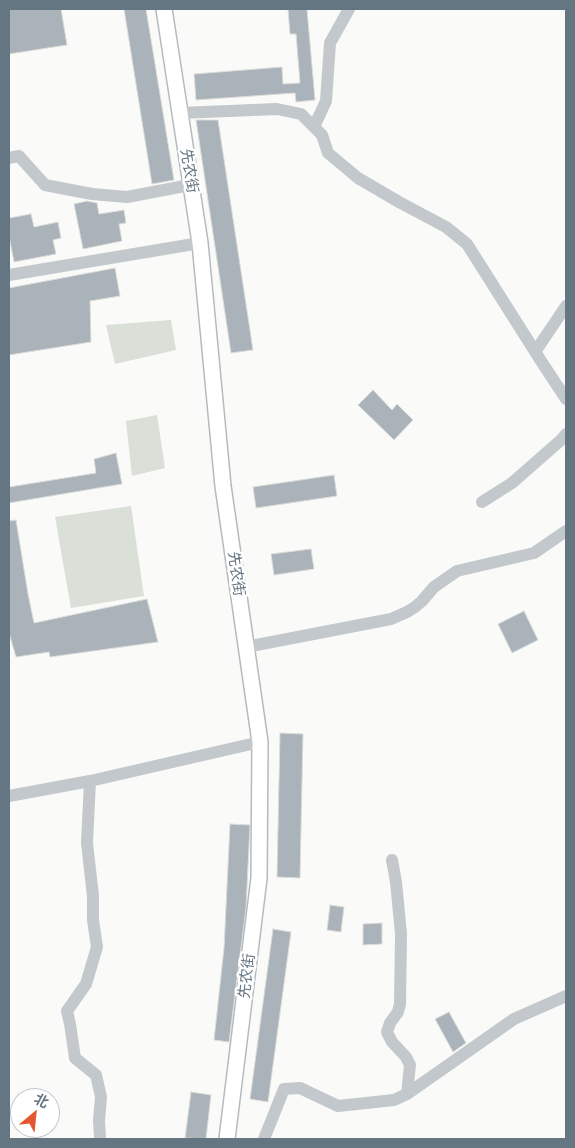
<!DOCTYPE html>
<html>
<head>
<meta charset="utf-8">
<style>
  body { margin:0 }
  #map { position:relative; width:575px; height:1148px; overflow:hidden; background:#fafaf8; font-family:Quicksand,"Noto Sans SC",sans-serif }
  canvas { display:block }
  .frame { position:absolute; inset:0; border:10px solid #657683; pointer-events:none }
  .north { position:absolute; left:10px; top:1088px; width:50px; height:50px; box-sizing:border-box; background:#fff; border:1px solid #c1c8cd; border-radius:50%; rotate:28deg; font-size:14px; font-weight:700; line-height:20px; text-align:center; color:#657683 }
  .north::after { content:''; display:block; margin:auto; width:18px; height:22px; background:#e4572e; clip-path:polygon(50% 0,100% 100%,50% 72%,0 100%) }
</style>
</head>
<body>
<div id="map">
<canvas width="575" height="1148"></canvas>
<div class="frame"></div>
<div class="north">北</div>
</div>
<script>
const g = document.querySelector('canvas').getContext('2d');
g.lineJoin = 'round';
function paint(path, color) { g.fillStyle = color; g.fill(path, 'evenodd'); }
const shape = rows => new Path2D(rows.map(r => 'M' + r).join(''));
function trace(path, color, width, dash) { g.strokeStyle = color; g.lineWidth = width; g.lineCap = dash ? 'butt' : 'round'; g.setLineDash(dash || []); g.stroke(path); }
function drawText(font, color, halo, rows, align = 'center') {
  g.font = font + ' Quicksand,"Noto Sans SC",sans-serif'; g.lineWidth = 5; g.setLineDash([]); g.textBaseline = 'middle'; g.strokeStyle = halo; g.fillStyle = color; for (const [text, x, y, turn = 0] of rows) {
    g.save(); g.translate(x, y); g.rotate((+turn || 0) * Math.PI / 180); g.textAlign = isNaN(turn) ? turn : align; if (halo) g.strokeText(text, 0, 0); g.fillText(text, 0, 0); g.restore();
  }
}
const green = shape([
  [171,320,176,350,115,364,106,325],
  [157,415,165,468,132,476,126,421],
  [131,506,144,596,71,608,55,517]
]);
const building = shape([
  [9,9,61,9,67,45,9,54,9,9],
  [124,9,146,9,174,180,152,184,124,9],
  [288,9,307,9,315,100,296,102,295,93,196,100,194,74,282,67,283,84,300,83,296,34,290,34,288,9],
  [196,120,218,120,253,350,231,353,196,120],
  [87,201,97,203,99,214,124,210,126,223,119,224,122,241,83,249,74,204,87,201],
  [31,214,34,227,58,222,61,238,53,240,56,254,14,262,9,236,9,218,31,214],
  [115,268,120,296,90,301,91,342,9,355,9,288,115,268],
  [373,390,392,410,397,404,413,420,394,440,358,405,373,390],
  [116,453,122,484,9,503,9,487,96,473,94,459,116,453],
  [334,475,337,496,256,508,253,487,334,475],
  [16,520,28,594,34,623,147,599,158,642,50,657,49,652,16,657,9,633,9,521,16,520],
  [311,549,314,569,274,575,271,554,311,549],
  [524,611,538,640,512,653,498,624,524,611],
  [280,733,303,734,300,878,277,877,280,733],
  [230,824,250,825,246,908,229,1042,214,1040,224,948,230,824],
  [330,905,344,907,341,932,327,930,330,905],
  [382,923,382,944,363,945,363,924,382,923],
  [273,929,291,932,268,1102,250,1099,273,929],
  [449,1012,466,1043,453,1052,435,1019,449,1012],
  [191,1092,211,1095,206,1139,185,1138,191,1092]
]);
const minor = shape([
  [180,113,277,109,301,114,322,135,328,153,358,178,399,202,446,227,467,244,541,361,566,399],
  [314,127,326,101,330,43,349,9],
  [9,158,19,156,45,185,92,194,127,197,190,185],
  [9,275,200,243],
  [535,352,566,306],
  [482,502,512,483,561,440,566,434],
  [246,647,391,619,407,612,415,607,422,601,434,587,457,571,534,553,566,531],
  [90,781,87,843,93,896,93,920,97,947,86,984,67,1011,70,1024,75,1058,96,1075,101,1097,99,1120,100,1139],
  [9,796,90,781,260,742],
  [392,860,396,882,401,934,400,1004,398,1012,390,1023,387,1032,392,1042,406,1057,410,1065,407,1094],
  [264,1139,284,1089,300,1088,338,1106,394,1100,407,1094,514,1019,566,996]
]);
const major = shape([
  [164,9,200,243,223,486,260,742,259,878,227,1139]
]);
const streetNames = [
  ["先农街",189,171,81],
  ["先农街",236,574,82],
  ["先农街",247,976,-83]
];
paint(green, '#dadfd7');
paint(building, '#aab3b9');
trace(building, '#dcdcda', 1);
trace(major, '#b5babe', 18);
trace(minor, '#c3c8cc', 12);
trace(major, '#fff', 15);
drawText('15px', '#657683', '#fff', streetNames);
</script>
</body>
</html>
